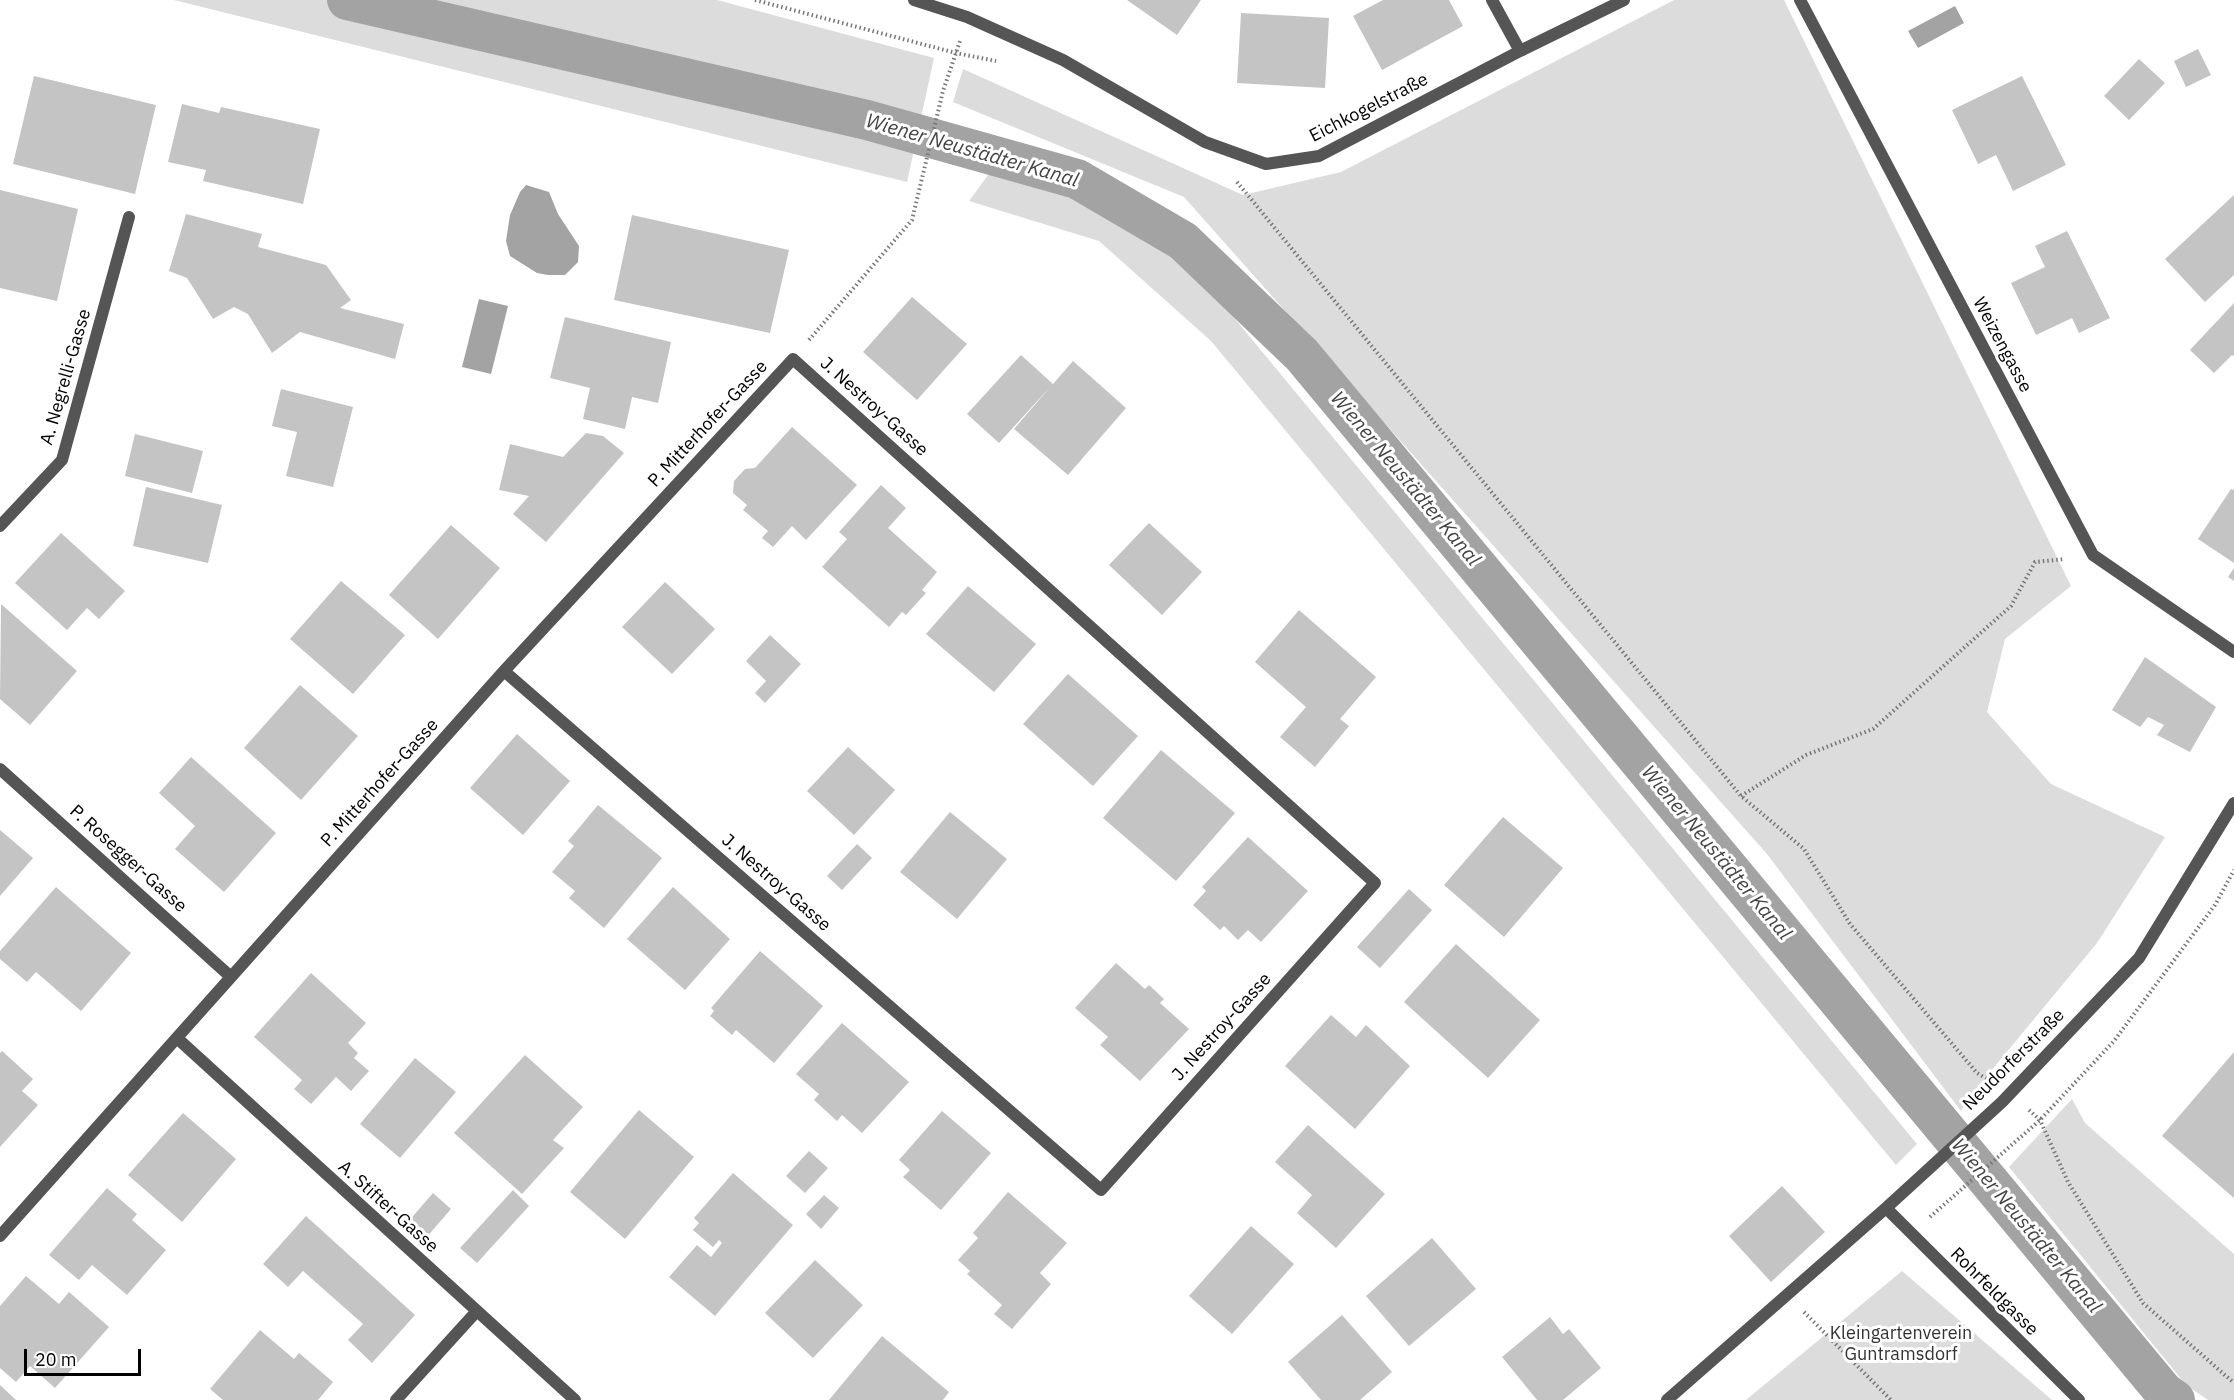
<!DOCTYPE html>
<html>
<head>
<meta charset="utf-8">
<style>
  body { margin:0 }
  #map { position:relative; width:2234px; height:1400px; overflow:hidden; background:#fff; font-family:"IBM Plex Sans",sans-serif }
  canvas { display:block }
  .scale { position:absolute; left:24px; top:1349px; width:117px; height:27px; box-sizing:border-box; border:3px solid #000; border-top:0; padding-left:8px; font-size:18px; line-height:21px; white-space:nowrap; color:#000; -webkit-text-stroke:4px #fff; paint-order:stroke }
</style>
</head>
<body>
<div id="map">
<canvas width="2234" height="1400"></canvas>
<div class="scale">20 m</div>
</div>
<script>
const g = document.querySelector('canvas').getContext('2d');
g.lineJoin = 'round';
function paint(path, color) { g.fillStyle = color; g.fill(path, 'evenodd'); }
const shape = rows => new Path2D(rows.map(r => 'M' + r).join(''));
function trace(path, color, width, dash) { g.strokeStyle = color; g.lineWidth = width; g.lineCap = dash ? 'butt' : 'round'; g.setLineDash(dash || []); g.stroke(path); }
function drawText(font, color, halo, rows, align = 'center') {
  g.font = font + ' "IBM Plex Sans",sans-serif'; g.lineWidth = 6; g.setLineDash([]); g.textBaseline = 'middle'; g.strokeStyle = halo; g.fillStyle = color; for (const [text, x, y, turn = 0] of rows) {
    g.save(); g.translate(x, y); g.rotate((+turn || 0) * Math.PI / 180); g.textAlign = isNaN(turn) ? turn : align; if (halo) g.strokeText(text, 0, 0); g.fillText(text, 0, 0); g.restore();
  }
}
const green = shape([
  [174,0,717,0,934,58,907,182],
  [1674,0,1784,0,2071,586,2005,639,1987,712,2051,784,2165,837,2097,943,1972,1094,1961,1111,1767,854,1184,197,953,102,963,69,1243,195,1341,172],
  [991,171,1082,201,1188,262,1917,1144,1896,1165,1211,341,1099,241,969,201],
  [2072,1099,2085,1123,2234,1254,2234,1400,2208,1400,2186,1385,2009,1167],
  [1902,1271,2052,1400,1746,1400,1826,1334]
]);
const water = shape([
  [1955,6,1964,23,1918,48,1908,31],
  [526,185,549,192,558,214,579,246,578,262,565,275,548,275,537,273,510,256,506,241,510,215,520,192],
  [479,299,508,306,491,374,462,367]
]);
const canal = shape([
  [347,0,867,120,1077,179,1183,241,1302,355,2164,1392,2175,1400]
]);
const building = shape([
  [1127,0,1201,0,1177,35],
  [1383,0,1449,0,1463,26,1382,70,1353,16],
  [1241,13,1329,18,1325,88,1237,83],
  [2198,49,2211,75,2186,87,2174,61],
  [2139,59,2165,83,2129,120,2104,96],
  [34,76,156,105,135,194,13,164],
  [2022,76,2066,165,2013,191,1996,155,1978,164,1952,110],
  [182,104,219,113,221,107,320,129,303,204,203,181,206,170,168,162],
  [0,190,78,209,57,301,0,288],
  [2234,195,2234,275,2205,302,2165,259],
  [186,214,262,234,258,247,326,265,351,300,340,308,404,324,395,359,300,332,272,353,248,314,234,307,213,319,187,278,169,271],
  [632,215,789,250,770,333,614,300],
  [2067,231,2110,318,2079,333,2072,318,2036,335,2011,283,2045,267,2035,246],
  [912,297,967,344,917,400,863,352],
  [2234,303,2234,356,2232,355,2214,373,2190,350],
  [565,317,671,342,658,403,632,397,625,429,583,419,590,388,550,378],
  [1021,355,1053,384,1073,361,1126,408,1068,475,1014,429,1051,386,999,443,967,414],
  [281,389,353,407,333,487,286,476,297,432,272,426],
  [792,427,857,485,806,540,792,526,773,547,762,538,768,531,743,510,747,505,733,493,734,481,745,469,755,468],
  [586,433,603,436,624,453,546,542,513,514,529,496,499,490,510,444,563,457],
  [135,434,203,451,192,493,125,476],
  [881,485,906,508,888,528,937,572,922,590,926,593,906,615,902,612,889,627,822,567,847,539,839,532],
  [146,487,222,505,208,563,133,546],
  [2231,489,2234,490,2234,563,2198,539],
  [1149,523,1202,572,1162,615,1109,565],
  [451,525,500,568,438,639,389,595],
  [61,533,125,591,99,619,87,608,67,630,15,583],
  [2234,568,2234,581,2228,577],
  [341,581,405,635,353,694,290,639],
  [665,582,715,629,672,674,622,627],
  [968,586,1036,644,994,692,926,634],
  [1,604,77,671,30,725,0,699],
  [1299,610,1376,677,1340,719,1349,726,1315,767,1280,737,1306,707,1255,662],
  [770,635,801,664,765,703,755,693,766,681,746,661],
  [2145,657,2216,707,2190,752,2157,735,2164,725,2148,717,2140,727,2112,710],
  [1068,674,1138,736,1093,786,1023,724],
  [300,685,358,736,301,800,244,748],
  [517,734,570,781,523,835,470,788],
  [848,747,895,790,854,835,807,791],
  [1161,750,1235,813,1176,881,1103,818],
  [191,757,276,833,224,892,175,849,195,826,159,793],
  [598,805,662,858,604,928,569,898,575,891,552,872,574,846,568,841],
  [950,812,1007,859,957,919,900,872],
  [1503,817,1563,868,1504,937,1444,885],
  [0,830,33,858,0,896],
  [1248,837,1308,891,1261,942,1248,930,1238,940,1224,926,1220,930,1193,905,1206,891,1202,887],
  [857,844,872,858,842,890,827,876],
  [56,887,131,953,81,1011,36,972,27,982,0,959,0,951],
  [673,887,730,939,685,990,627,939],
  [1409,889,1432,910,1380,968,1357,947],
  [1456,944,1540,1020,1488,1078,1404,1002],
  [760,951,823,1006,774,1063,736,1030,732,1035,710,1016,714,1011,711,1008],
  [1116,963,1145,989,1149,985,1164,999,1160,1003,1189,1029,1140,1081,1100,1045,1108,1037,1075,1008],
  [311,973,366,1023,348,1043,358,1053,354,1058,369,1071,351,1091,336,1077,311,1104,294,1089,302,1080,254,1037],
  [1331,1015,1356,1037,1366,1025,1410,1066,1355,1129,1285,1066],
  [842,1023,909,1082,862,1133,842,1115,837,1121,814,1100,819,1094,796,1074],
  [2,1051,33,1079,22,1091,38,1105,0,1147,0,1053],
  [2234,1052,2234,1198,2162,1136],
  [525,1055,583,1107,553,1140,564,1148,522,1194,454,1133],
  [415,1058,456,1092,400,1158,360,1124],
  [639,1110,694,1157,625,1239,570,1192],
  [942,1111,991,1153,941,1210,903,1177,910,1170,899,1160],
  [183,1113,236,1159,182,1222,128,1175],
  [1308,1125,1385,1194,1336,1248,1297,1213,1312,1195,1275,1162],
  [809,1151,828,1168,805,1193,786,1176],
  [733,1173,793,1225,715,1316,669,1277,697,1245,711,1257,722,1243,719,1240,713,1247,693,1230,699,1223,694,1218],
  [1782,1186,1825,1232,1771,1282,1729,1236],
  [107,1188,137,1214,132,1220,166,1250,127,1295,92,1265,79,1280,49,1255],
  [513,1190,529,1206,477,1263,460,1248],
  [1008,1192,1067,1243,1040,1273,1051,1284,1012,1329,994,1314,1002,1305,967,1274,970,1271,958,1260,978,1238,973,1233],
  [433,1193,451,1209,425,1239,407,1223],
  [824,1195,839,1208,821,1229,806,1214],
  [306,1216,415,1315,372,1363,348,1340,363,1324,303,1271,288,1287,263,1264],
  [1251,1226,1294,1264,1232,1334,1189,1296],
  [1432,1238,1476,1289,1409,1346,1366,1296],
  [815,1260,863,1305,813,1358,765,1313],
  [26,1276,59,1304,69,1292,109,1327,55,1388,30,1366,16,1382,0,1368,0,1306],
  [1342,1315,1392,1372,1360,1400,1321,1400,1288,1362],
  [1550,1317,1563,1334,1569,1329,1601,1368,1563,1400,1537,1400,1502,1357],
  [260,1330,294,1359,299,1353,333,1382,318,1400,223,1400,210,1389],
  [882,1336,949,1392,943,1400,829,1400],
  [0,1385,16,1400,0,1400]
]);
const path = shape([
  [755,0,956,53,996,61],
  [1237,182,1741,796,1804,849,1850,924,1977,1073,1987,1079],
  [809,340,912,220,943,91,960,41],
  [1741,796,1806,755,1873,729,2011,606,2035,562,2065,559],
  [2029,1110,2040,1120,2068,1182,2143,1303,2234,1383],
  [1930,1217,2040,1120,2114,1041,2215,905,2234,870],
  [1804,1312,1891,1400]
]);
const street = shape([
  [914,0,967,17,1063,60,1205,142,1266,164,1319,156,1520,51,1624,0],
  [1492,0,1520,51],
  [1800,0,2093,555,2234,652],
  [0,526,62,460,129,217],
  [0,769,231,977],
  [178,1039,575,1400],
  [1886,1208,2079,1400],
  [0,1236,504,671,793,359,1375,883,1101,1190,504,671],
  [396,1400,476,1312],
  [1667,1400,1886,1208,2002,1102,2139,958,2234,803]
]);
const streetNames = [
  ["Eichkogelstraße",1369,108,-27],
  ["Weizengasse",2002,345,62],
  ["A. Negrelli-Gasse",66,377,-74],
  ["J. Nestroy-Gasse",874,407,42],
  ["P. Mitterhofer-Gasse",708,424,-47],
  ["P. Mitterhofer-Gasse",380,783,-48],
  ["P. Rosegger-Gasse",128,859,42],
  ["J. Nestroy-Gasse",776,883,41],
  ["J. Nestroy-Gasse",1222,1027,-48],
  ["Neudorferstraße",2014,1060,-45],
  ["A. Stifter-Gasse",388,1207,42],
  ["Rohrfeldgasse",1994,1292,45]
];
const parkNames = [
  ["Kleingartenverein",1901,1334],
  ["Guntramsdorf",1901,1355]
];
const waterNames = [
  ["Wiener Neustädter Kanal",972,151,16],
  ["Wiener Neustädter Kanal",1405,479,50],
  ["Wiener Neustädter Kanal",1716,853,50],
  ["Wiener Neustädter Kanal",2026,1226,50]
];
paint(green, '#dcdcdc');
paint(water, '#a3a3a3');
trace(canal, '#a3a3a3', 40);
paint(building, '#c4c4c4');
trace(path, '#777', 4, [1.5, 3]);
trace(street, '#555', 12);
drawText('18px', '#000', '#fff', streetNames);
drawText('18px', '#333', '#fff', parkNames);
drawText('italic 20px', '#444', '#fff', waterNames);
</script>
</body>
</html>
